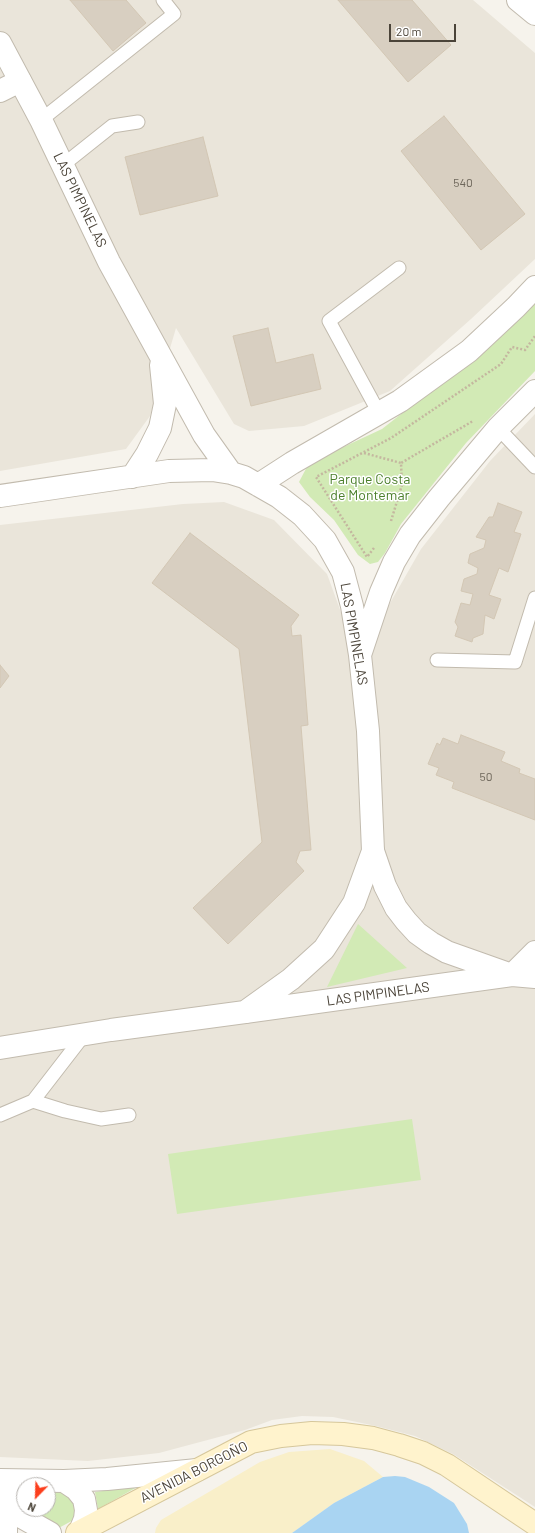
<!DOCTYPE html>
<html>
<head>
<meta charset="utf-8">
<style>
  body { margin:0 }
  #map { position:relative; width:535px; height:1533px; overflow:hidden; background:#f6f3ec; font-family:Barlow,sans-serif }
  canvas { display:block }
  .north { position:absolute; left:16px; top:1477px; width:40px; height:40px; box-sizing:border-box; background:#fff; border:1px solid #b7b4b0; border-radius:50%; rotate:203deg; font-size:11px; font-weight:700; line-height:16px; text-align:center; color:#4b4439 }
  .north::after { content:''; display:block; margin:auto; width:14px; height:18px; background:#fc3f1d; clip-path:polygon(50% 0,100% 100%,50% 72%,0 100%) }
  .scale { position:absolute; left:389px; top:24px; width:67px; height:18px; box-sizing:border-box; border:2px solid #4b4439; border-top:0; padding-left:5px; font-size:12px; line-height:14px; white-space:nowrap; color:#4b4439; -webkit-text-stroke:3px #fff; paint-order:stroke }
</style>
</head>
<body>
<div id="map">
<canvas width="535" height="1533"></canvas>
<div class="north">N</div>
<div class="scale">20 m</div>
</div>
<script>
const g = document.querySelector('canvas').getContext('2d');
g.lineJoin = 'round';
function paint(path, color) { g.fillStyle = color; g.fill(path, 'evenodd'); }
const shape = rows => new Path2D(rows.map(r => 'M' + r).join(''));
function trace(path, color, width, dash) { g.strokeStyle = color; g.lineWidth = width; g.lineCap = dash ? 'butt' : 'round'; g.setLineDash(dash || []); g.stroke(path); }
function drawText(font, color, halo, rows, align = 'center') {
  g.font = font + ' Barlow,sans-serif'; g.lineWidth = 3; g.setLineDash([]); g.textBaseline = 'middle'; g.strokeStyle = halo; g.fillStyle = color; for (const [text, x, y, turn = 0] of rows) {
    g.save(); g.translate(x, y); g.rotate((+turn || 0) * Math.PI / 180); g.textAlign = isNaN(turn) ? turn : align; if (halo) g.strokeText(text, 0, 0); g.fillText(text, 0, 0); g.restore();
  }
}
const residential = shape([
  [0,0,473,0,535,53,535,259,471,319,390,391,304,426,249,431,234,424,176,328,150,416,126,449,0,471],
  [535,414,535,1507,453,1454,415,1436,376,1426,333,1417,302,1416,272,1420,245,1430,159,1453,88,1461,0,1457,0,525,183,504,224,502,274,520,327,574,358,659,421,549,490,461]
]);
const green = shape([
  [535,302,535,371,466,443,401,524,385,553,378,562,370,564,358,555,334,520,310,497,299,482,309,463,382,429,484,349],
  [358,924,407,968,327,987],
  [412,1119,421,1180,177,1214,168,1154],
  [139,1486,98,1509,95,1492],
  [24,1490,24,1509,48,1509,48,1490,59,1490,76,1500,79,1517,55,1530,22,1513,19,1501]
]);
const sand = shape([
  [330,1449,364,1461,383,1477,334,1503,292,1533,155,1533,156,1528,161,1520,260,1462,289,1452]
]);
const water = shape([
  [395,1476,405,1477,429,1487,454,1503,467,1524,469,1533,292,1533,334,1503,383,1477]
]);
const building = shape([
  [70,0,126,0,146,23,113,51,70,0],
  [338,0,412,0,451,45,408,82,338,0],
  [444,116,525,214,481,250,401,151,444,116],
  [203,137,218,196,140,215,125,157,203,137],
  [268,328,276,363,313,354,321,389,251,406,233,336,268,328],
  [498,503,522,512,514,532,521,534,508,572,499,568,489,595,501,599,494,619,485,615,483,634,473,638,472,642,455,636,458,627,455,622,461,603,470,605,473,594,461,591,464,579,477,574,478,568,468,563,470,554,484,548,486,540,476,537,489,517,493,517,498,503],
  [190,533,299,615,291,626,292,636,301,635,308,725,301,726,311,850,300,851,296,862,304,871,228,944,193,908,262,842,239,649,152,583,190,533],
  [0,665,9,676,0,688,0,665],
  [461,735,505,752,501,761,520,769,519,773,535,779,535,820,452,788,454,782,436,775,439,768,428,764,437,743,440,745,443,738,458,744,461,735]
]);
const path = shape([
  [364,453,401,463],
  [391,521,402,485,401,463,473,421],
  [374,548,367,557,316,477,391,438,501,364,512,347,525,350,535,336]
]);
const service = shape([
  [41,120,174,14,163,0],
  [63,165,112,126,138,122],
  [379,413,329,321,399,268],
  [498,428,535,467],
  [437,660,515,662,535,598],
  [33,1101,65,1111,101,1119,129,1115],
  [0,1115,33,1101,84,1035]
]);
const minor = shape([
  [518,0,535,14],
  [0,91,20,81],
  [373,851,385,886,396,908,406,921,417,933,431,943,447,952,509,974],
  [512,975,535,952],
  [245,1012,512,975,535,977]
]);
const tertiary = shape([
  [0,43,41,120,109,262,204,435,231,473],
  [132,477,147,454,160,428,165,404,161,365],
  [258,485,292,463,400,401,469,351,516,307,535,287],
  [0,496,169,471,212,470,231,473,244,477,279,497,302,515,325,540,343,572,352,606,360,655,368,731,373,851,354,903,324,949,291,979,245,1012,111,1030,0,1048],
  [361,652,381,592,394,562,410,535,439,498,498,428,535,391],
  [0,1480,64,1481,107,1479,197,1470],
  [64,1481,76,1489,84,1499,86,1510,85,1519,80,1531],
  [0,1505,50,1533],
  [6,1533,6,1509,11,1492,15,1486,28,1481]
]);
const secondary = shape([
  [77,1533,251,1442,281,1436,312,1433,343,1434,373,1438,399,1445,423,1453,447,1465,535,1524]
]);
const numberNames = [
  ["540",463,183],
  ["50",486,777]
];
const streetNames = [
  ["LAS PIMPINELAS",80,200,64],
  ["LAS PIMPINELAS",354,634,80],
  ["LAS PIMPINELAS",378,994,-8],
  ["AVENIDA BORGOÑO",194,1472,-27]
];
const parkNames = [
  ["Parque Costa",370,479],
  ["de Montemar",370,495]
];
paint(residential, '#eae5da');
paint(green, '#d2eab5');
paint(sand, '#f9efc9');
paint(water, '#a9d4f2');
paint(building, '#d8cfc1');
trace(building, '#d3c7b4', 1);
trace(service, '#c2bbae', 15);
trace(minor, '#c2bbae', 24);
trace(tertiary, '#c2bbae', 24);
trace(secondary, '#d6c79b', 24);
trace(path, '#c4b79f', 2.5, [2, 2]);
trace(service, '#fff', 13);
trace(minor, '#fff', 22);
trace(tertiary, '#fff', 22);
trace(secondary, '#fff3cd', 22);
drawText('12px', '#6e675b', null, numberNames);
drawText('14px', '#4b4439', '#fff', streetNames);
drawText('14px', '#4a7f2a', '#fff', parkNames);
</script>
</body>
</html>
